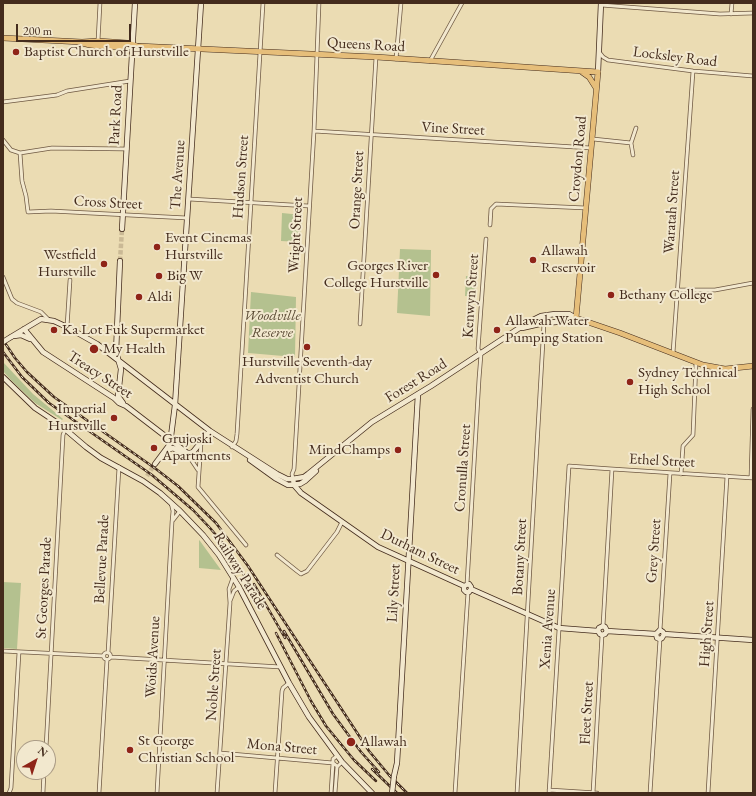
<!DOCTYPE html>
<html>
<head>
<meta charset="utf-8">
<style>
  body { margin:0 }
  #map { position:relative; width:756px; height:796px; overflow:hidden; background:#ebdcb3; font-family:"EB Garamond",serif }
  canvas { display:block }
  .frame { position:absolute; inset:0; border:4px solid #442c1d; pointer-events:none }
  .north { position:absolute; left:16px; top:740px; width:40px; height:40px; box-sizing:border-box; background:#f2e8ce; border:1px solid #ac9d87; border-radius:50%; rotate:39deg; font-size:11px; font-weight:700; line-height:16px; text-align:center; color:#442c1d }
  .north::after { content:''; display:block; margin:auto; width:14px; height:18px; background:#8f2418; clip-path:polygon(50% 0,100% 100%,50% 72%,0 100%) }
  .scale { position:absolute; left:16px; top:24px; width:115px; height:18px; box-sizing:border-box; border:2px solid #442c1d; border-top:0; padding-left:5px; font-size:12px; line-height:14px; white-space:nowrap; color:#442c1d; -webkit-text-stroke:3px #f2e8ce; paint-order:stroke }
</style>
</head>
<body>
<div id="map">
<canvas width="756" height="796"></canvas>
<div class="frame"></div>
<div class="north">N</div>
<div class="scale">200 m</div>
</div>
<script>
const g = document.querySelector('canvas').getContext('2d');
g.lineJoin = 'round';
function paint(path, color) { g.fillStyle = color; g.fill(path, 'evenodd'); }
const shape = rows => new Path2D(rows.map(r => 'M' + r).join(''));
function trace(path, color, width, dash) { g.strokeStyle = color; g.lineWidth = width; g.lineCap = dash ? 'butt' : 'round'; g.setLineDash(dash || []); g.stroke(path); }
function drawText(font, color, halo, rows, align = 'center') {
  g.font = font + ' "EB Garamond",serif'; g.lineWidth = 4; g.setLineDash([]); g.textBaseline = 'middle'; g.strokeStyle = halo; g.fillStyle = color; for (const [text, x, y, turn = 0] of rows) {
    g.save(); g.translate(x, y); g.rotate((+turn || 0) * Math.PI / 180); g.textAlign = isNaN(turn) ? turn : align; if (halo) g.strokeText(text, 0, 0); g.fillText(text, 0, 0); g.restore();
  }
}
const green = shape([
  [282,213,302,215,300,242,281,241],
  [400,249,431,250,430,316,397,313],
  [466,276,476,277,475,296,465,296],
  [251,292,296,297,295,357,248,353],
  [3,362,33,394,63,419,62,420,35,403,12,381,3,371],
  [199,540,200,541,221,570,199,568],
  [3,582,21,583,17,649,3,648]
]);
const secondaryTunnel = shape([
  [120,261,122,229],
  [147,476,155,464]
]);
const street = shape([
  [601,5,720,14,753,13],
  [731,14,732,3],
  [98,41,100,3],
  [599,52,603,57,608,60,693,71,753,76],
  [396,59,401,3],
  [430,61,462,3],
  [3,102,57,95,67,91,130,81],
  [314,131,591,148],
  [593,139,631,143,633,155],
  [3,140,11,150,20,153,52,148,127,149],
  [631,143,636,128],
  [20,153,22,181,26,196,28,212,51,211,187,218],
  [189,199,309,206],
  [490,225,491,209,496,204,586,208],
  [3,277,12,299,17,303,41,312,49,320],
  [678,290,715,290,753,283],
  [360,324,376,57],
  [67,327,70,280],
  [673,353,693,71],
  [201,443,198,487,246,545],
  [232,447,236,441,237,434,263,3],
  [186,452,198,470],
  [681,474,683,446,693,435,696,363],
  [751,477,753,409],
  [293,479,292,474,294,469,314,131,319,3],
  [173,520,180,511],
  [277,555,297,571,301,574,307,571,337,532,342,522],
  [467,584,479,379,481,354,478,349,486,239],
  [230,601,234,591,239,587],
  [603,626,612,469],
  [660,630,670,473],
  [3,651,104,656],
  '103.5 656a3.5 3.5 0 1 1 7 0a3.5 3.5 0 1 1-7 0Z',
  [108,653,119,467],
  [111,657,281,667],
  [46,748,63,435,65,430],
  [220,753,333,763,333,759,337,756],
  [549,790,597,793],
  [9,793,11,788,19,652],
  [43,793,44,772],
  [99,793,107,660],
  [157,793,172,522,173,511,171,503],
  [217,793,230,603,229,589,233,578],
  [275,793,282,691,283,688,289,683],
  [331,793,333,763,337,766],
  [335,793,337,767,342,762],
  [455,793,468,592],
  [517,793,544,323],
  [549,793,569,466,612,469,753,478],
  [593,793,602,635],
  [650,793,660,639],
  [708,793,727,476]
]);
const secondary = shape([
  [598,72,601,3],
  [122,229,135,3],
  [120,261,116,352,121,369,118,396,123,403],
  [522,328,544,323,569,321,576,318],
  [24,329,43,352,114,398,119,403,126,406,186,452],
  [14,336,21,335,30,339],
  [11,337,41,319,54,321,67,327,97,344,210,431,277,474,287,479,292,479,304,477,308,474,372,422,431,386,527,323,541,316,555,314,569,314,576,318],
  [3,377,35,408,59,424,86,447,101,458,143,481,160,493,180,511,203,535,219,555,239,587,289,683,309,717,342,762,372,793],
  [167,450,173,448,180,452,190,453,193,452,210,431],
  [250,460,275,478,288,485,300,484,305,481,316,471],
  [155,464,170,444,175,405,201,3],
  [293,479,294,485,301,493,378,547,464,586],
  [464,586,464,590,466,592,469,592,471,589],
  [464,586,469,584,471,587,471,589],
  [471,589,559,628,598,631],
  [598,631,599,628,603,626,605,627,607,631],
  [598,631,600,634,602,635,605,634,607,631],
  [607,631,656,634],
  [656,634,657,638,660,639,662,638,664,634],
  [656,634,660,630,663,632,664,634],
  [664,634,753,640],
  [394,776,397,763,418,394]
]);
const primary = shape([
  [3,38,82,42,98,41,127,43,137,46,376,57,598,72,576,318,620,333,703,365,725,369,753,366],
  [82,43,90,45,100,46,126,47,132,46],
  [582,72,589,77,596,88]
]);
const rail = shape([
  [3,340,15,358,27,372,54,397,156,469,178,486,216,523,248,566,369,751,389,775,407,793],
  [3,352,22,377,49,403,152,475,193,510,210,528,227,548,254,591],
  [254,584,285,638],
  [284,631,333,714,361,752,379,772],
  [276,633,311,701,326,726,354,760,376,781],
  [372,769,397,793]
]);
const secondaryBridge = shape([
  [3,342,11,337],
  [392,793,394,776]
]);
const markers = [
  [16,52,4,"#8f2418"],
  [157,247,4,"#8f2418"],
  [533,260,4,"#8f2418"],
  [104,264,4,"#8f2418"],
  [436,275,4,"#8f2418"],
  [159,276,4,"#8f2418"],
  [611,295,4,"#8f2418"],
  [139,297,4,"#8f2418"],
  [54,330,4,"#8f2418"],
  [497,330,4,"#8f2418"],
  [307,347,4,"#8f2418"],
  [94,349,5,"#8f2418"],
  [630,382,4,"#8f2418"],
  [114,418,4,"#8f2418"],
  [154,448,4,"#8f2418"],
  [398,450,4,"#8f2418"],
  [351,742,5,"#8f2418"],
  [130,750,4,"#8f2418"]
];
const streetNames = [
  ["Queens Road",366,45,3],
  ["Locksley Road",675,57,7],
  ["Park Road",116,115,-87],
  ["Vine Street",453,129,3],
  ["Croydon Road",578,159,-85],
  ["The Avenue",178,175,-86],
  ["Hudson Street",241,177,-86],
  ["Orange Street",357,190,-87],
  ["Cross Street",108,203,3],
  ["Waratah Street",672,212,-86],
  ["Wright Street",296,235,-87],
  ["Kenwyn Street",471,296,-86],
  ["Treacy Street",100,375,33],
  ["Forest Road",416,381,-32],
  ["Ethel Street",662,461,3],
  ["Cronulla Street",463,468,-86],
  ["Grey Street",654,551,-86],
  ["Durham Street",420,552,26],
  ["Botany Street",520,557,-87],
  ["Bellevue Parade",102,559,-87],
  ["Railway Parade",240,571,58],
  ["St Georges Parade",44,588,-87],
  ["Lily Street",394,593,-87],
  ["Xenia Avenue",548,629,-86],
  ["High Street",707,634,-86],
  ["Woids Avenue",153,657,-87],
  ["Noble Street",214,685,-86],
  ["Fleet Street",587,713,-87],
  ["Mona Street",282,747,5]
];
const poiNames = [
  ["Baptist Church of Hurstville",24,52],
  ["Event Cinemas",165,238],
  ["Hurstville",165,255],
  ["Allawah",541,251],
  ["Reservoir",541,268],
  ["Westfield",96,255,"right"],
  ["Hurstville",96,272,"right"],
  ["Georges River",428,266,"right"],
  ["College Hurstville",428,283,"right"],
  ["Big W",167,276],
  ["Bethany College",619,295],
  ["Aldi",147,297],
  ["Allawah Water",505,321],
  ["Pumping Station",505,338],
  ["Ka Lot Fuk Supermarket",62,330],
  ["My Health",103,349],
  ["Hurstville Seventh-day",307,362,"center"],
  ["Adventist Church",307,379,"center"],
  ["Sydney Technical",638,373],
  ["High School",638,390],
  ["Imperial",106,409,"right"],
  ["Hurstville",106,426,"right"],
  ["Grujoski",162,439],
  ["Apartments",162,456],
  ["MindChamps",390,450,"right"],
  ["St George",138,741],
  ["Christian School",138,758],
  ["Allawah",360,742]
];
const parkNames = [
  ["Woodville",272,316],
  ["Reserve",272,333]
];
paint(green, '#b4c18f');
trace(secondaryTunnel, '#cab995', 4.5, [4.5, 2]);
trace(street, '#6e5842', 4.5);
trace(secondary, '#442c1d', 6);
trace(primary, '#442c1d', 6);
trace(street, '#f2e8ce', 3);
trace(secondary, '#f2e8ce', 4.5);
trace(primary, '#e6be7a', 5);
trace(rail, '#442c1d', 2.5);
trace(rail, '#f2e8ce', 1, [3]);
trace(secondaryBridge, '#442c1d', 6, []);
trace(secondaryBridge, '#f2e8ce', 4.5);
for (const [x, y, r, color] of markers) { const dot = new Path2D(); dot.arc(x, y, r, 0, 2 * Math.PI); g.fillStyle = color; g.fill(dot); trace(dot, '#f2e8ce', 1.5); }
drawText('15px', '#442c1d', '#f2e8ce', streetNames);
drawText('15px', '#442c1d', '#f2e8ce', poiNames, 'left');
drawText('italic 15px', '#5a4a34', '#f2e8ce', parkNames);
</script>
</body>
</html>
